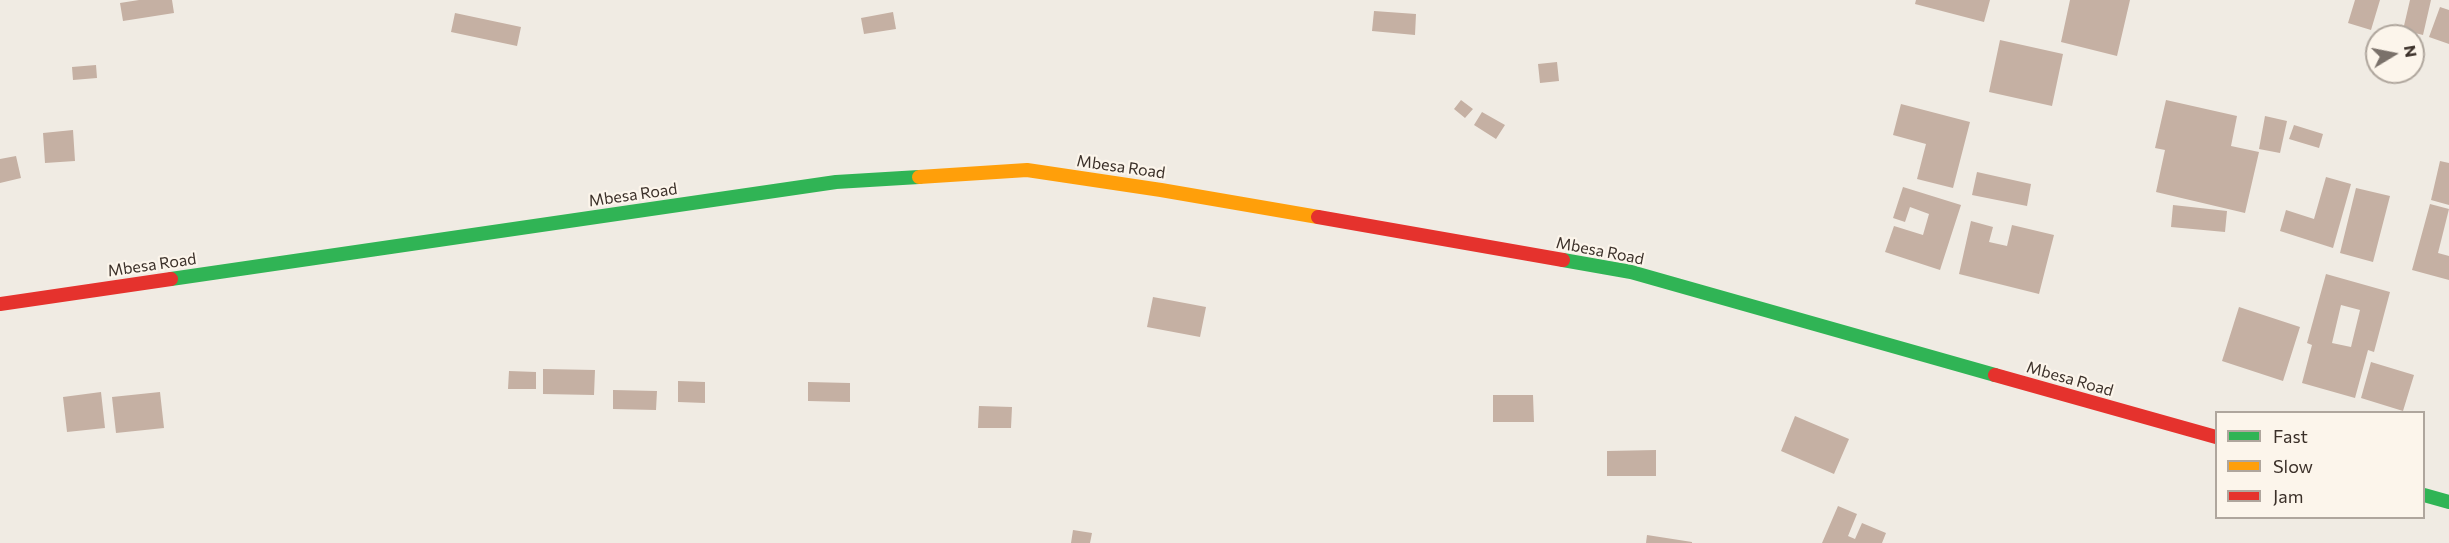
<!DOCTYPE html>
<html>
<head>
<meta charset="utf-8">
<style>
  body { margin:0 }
  #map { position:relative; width:2449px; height:543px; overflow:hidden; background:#f0ebe3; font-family:Commissioner,sans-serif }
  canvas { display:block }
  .legend { position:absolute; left:2215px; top:411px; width:210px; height:108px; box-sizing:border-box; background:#fcf5eb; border:2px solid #afa69d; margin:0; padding:8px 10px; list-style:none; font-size:18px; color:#3b3029 }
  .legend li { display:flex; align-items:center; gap:12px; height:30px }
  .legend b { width:30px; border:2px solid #afa69d }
  .north { position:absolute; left:2365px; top:24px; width:60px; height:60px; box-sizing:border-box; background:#fcf5eb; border:2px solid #afa69d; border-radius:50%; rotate:80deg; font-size:16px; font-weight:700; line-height:24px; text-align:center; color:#3b3029 }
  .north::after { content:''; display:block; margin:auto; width:21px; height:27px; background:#7a716a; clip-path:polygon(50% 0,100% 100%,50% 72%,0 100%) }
</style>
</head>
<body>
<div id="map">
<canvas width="2449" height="543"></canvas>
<ul class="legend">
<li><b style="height:8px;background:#30b455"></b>Fast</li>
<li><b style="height:8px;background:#ff9f0a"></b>Slow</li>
<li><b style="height:8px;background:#e5322d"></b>Jam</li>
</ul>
<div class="north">N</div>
</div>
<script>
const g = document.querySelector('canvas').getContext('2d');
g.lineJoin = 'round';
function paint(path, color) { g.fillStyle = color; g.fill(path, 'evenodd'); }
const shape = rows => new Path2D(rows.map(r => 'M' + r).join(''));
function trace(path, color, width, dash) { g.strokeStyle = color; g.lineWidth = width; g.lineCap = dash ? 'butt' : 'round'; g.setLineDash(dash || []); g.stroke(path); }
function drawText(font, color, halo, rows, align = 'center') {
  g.font = font + ' Commissioner,sans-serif'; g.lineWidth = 4.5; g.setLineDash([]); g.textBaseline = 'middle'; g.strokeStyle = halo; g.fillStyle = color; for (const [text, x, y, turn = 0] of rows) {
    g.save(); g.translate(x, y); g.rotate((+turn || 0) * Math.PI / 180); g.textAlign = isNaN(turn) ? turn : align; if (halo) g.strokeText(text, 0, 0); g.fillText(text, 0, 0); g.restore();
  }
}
const building = shape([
  [139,0,172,0,174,13,123,21,120,3],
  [1916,0,1990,0,1984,22,1915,4],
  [2070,0,2130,0,2117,56,2061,42],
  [2355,0,2380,0,2371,30,2348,23],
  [2410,0,2431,0,2423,35,2403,30],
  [2440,7,2449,10,2449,44,2429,37],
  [1374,11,1416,14,1415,35,1372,31],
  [893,12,896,29,864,34,861,18],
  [455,13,521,27,517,46,451,32],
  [2000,40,2063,54,2052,106,1989,92],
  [1557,62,1559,81,1540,83,1538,64],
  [96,65,97,78,73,80,72,67],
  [1461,100,1473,109,1465,118,1454,109],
  [2166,100,2237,116,2231,146,2259,152,2245,213,2156,192,2165,150,2155,148],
  [1901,104,1970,122,1953,188,1917,179,1926,144,1893,135],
  [1482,112,1505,125,1496,139,1474,125],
  [2265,116,2287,121,2280,153,2259,149],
  [2294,125,2323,134,2319,148,2289,139],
  [73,130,75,161,45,163,43,133],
  [16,156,21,178,0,183,0,159],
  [2440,161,2449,163,2449,205,2431,200],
  [1977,172,2031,184,2027,206,1972,195],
  [2326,177,2351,184,2333,248,2280,231,2286,210,2314,219],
  [1903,187,1961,205,1940,270,1885,252,1894,226,1923,235,1929,214,1910,207,1905,222,1893,218],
  [2356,188,2390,196,2373,262,2340,253],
  [2430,204,2449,209,2438,253,2449,256,2449,280,2412,270],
  [2173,205,2227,211,2225,232,2171,227],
  [1971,221,1993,227,1989,242,2007,246,2012,225,2054,235,2039,294,1959,274],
  [2326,274,2390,292,2374,352,2368,350,2355,398,2302,383,2312,345,2307,343],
  [2341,305,2360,310,2351,347,2332,343],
  [1153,297,1206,307,1200,337,1147,327],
  [2239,307,2300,327,2283,381,2222,361],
  [2371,362,2414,375,2403,411,2361,398],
  [543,369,595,370,594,395,543,394],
  [509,371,536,372,536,389,508,389],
  [678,381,705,382,705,403,678,402],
  [808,382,850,383,850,402,808,401],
  [613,390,657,391,656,410,613,409],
  [101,392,105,428,67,432,63,397],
  [160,392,164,428,116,433,112,397],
  [1493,395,1533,395,1534,422,1493,422],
  [979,406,1012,407,1011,428,978,428],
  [1795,416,1849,439,1834,474,1781,451],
  [1656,450,1656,476,1607,476,1607,451],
  [1838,506,1857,514,1848,536,1855,539,1862,523,1886,533,1882,543,1822,543],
  [1073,530,1092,533,1090,543,1071,543],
  [1647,535,1692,542,1692,543,1646,543]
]);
const fast = shape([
  [1563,260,1631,272,1995,375],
  [171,279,836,182,919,177],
  [2424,495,2449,502]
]);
const slow = shape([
  [919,177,1027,170,1161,190,1318,217]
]);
const jam = shape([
  [1318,217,1563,260],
  [0,304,171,279],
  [1995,375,2216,437]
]);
const streetNames = [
  ["Mbesa Road",1121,167,8],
  ["Mbesa Road",633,195,-8],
  ["Mbesa Road",1600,251,11],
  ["Mbesa Road",152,265,-8],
  ["Mbesa Road",2070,379,16]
];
paint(building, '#c5b0a3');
trace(fast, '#30b455', 14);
trace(slow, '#ff9f0a', 14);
trace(jam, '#e5322d', 14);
drawText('16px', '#3b3029', '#fcf5eb', streetNames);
</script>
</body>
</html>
